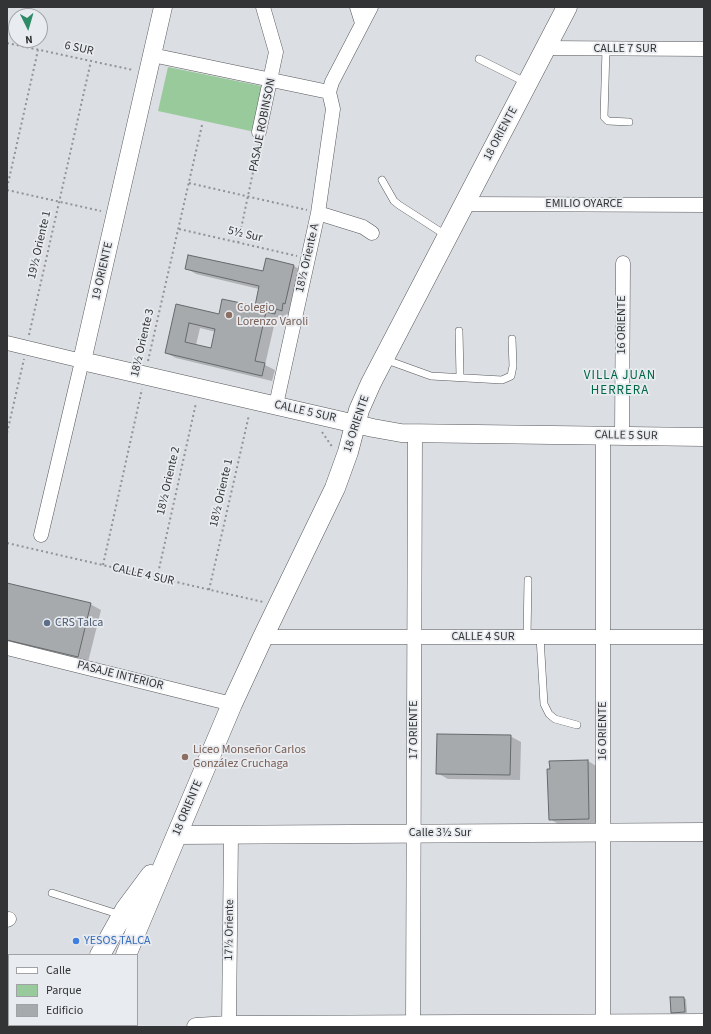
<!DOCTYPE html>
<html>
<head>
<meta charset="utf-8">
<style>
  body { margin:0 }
  #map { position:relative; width:711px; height:1034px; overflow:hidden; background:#dbdee2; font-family:"Source Sans 3",sans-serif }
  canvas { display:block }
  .frame { position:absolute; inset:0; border:8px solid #333435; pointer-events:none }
  .legend { position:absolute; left:8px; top:954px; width:130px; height:72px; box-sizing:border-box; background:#e8ebef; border:1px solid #a0a2a5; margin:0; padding:5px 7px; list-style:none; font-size:12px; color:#333435 }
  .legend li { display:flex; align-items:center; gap:8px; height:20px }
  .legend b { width:20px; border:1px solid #a0a2a5 }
  .north { position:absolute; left:8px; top:8px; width:40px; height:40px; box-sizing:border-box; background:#e8ebef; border:1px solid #a0a2a5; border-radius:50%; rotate:175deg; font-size:11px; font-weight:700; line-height:16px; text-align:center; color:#333435 }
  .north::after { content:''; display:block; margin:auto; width:14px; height:18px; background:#2d8c65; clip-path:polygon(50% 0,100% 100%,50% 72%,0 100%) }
</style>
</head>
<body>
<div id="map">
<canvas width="711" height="1034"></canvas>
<div class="frame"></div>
<ul class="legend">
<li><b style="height:5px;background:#fff"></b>Calle</li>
<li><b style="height:11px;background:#99ca9c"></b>Parque</li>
<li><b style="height:11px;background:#a7aaad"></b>Edificio</li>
</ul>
<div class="north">N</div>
</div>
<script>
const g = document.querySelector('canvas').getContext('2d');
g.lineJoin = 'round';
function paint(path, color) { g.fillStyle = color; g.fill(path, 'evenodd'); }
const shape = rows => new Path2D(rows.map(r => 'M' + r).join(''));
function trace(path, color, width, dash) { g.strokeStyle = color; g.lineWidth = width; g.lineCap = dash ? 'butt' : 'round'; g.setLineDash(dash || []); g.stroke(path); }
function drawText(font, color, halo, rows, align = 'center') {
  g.font = font + ' "Source Sans 3",sans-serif'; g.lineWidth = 3.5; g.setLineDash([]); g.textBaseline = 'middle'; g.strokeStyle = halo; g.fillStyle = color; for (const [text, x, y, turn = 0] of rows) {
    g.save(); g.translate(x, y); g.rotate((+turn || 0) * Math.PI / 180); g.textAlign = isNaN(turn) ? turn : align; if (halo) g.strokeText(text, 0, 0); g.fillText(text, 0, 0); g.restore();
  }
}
const green = shape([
  [168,67,266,87,255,132,158,111]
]);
const shadow = shape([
  [267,259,294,266,304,272,292,316,286,314,285,319,276,317,265,365,275,370,272,381,176,358,166,353,177,305,219,315,255,307,259,289,196,274,186,268,263,273],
  [200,328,216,332,212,349,196,345],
  [7,584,90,604,101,610,88,662,7,645],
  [510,736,521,742,520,780,448,779,437,773],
  [588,761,598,767,599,824,560,825,550,819,550,762],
  [671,998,686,999,687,1013,672,1012]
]);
const building = shape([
  [188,255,263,271,266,258,294,265,285,304,283,303,282,311,276,309,275,314,266,312,255,361,265,363,262,376,165,353,176,304,219,314,222,299,255,306,259,286,185,269,188,255],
  [189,323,215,329,211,348,185,342,189,323],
  [7,583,91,603,78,657,7,640,7,583],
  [437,734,511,735,510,775,436,774,437,734],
  [588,760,589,819,549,820,547,769,550,769,549,761,588,760],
  [670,997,684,997,685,1012,671,1013,670,997]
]);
const path = shape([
  [7,43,133,70],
  [189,183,307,210],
  [7,188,38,50],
  [7,190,101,211],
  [179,229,297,256],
  [238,243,259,144],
  [29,335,91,61],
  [148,361,202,125],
  [322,432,333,448],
  [7,433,24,359],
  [7,543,263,602],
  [103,565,142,389],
  [157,578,196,403],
  [209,590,249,415]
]);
const service = shape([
  [606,49,604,117,608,121,629,122],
  [479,59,525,82],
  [382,180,394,201,399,205,447,236],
  [459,331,460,376],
  [384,359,431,376,502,380,511,376,513,366,512,339],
  [527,637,528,580],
  [540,637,544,704,549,714,555,719,577,725],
  [52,893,121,915]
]);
const minor = shape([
  [357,7,362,23],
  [545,48,704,49],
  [152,55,329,92],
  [259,132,276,52,263,7],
  [464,204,704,205],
  [318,213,363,227,372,233],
  [7,343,82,361,41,535],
  [276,405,318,213,333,109,329,92,332,82,371,7],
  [622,436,623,263],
  [263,637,704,637],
  [7,648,232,704],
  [7,920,9,919],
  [229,1025,231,835],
  [413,1027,415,434],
  [603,1027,603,436]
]);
const tertiary = shape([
  [163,7,82,361,373,428,401,433,704,437],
  [176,835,704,832],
  [196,1027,229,1025,704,1023]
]);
const secondary = shape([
  [100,955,125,910,151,875],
  [126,955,232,704,263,637,335,488,348,452,359,410,371,383,567,7],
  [74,1027,74,1025],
  [98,1027,98,1025]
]);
const primary = shape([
  [7,1010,9,1010]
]);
const markers = [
  [229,315,4,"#8d6e63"],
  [47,623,4,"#5c6f8a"],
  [185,757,4,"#8d6e63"],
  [76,941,4,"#3f7fe0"]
];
const streetNames = [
  ["6 SUR",79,49,12],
  ["CALLE 7 SUR",625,49],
  ["PASAJE ROBINSON",263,125,-79],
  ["18 ORIENTE",501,134,-62],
  ["EMILIO OYARCE",584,204],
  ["5½ Sur",245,235,13],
  ["19½ Oriente 1",40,245,-77],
  ["18½ Oriente A",308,258,-77],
  ["19 ORIENTE",103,271,-77],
  ["16 ORIENTE",622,325,-90],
  ["18½ Oriente 3",143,343,-77],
  ["CALLE 5 SUR",305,412,13],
  ["18 ORIENTE",357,424,-72],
  ["CALLE 5 SUR",626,436,1],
  ["18½ Oriente 2",169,481,-77],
  ["18½ Oriente 1",222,493,-77],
  ["CALLE 4 SUR",143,575,13],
  ["CALLE 4 SUR",483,637],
  ["PASAJE INTERIOR",120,676,14],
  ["17 ORIENTE",414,730,-90],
  ["16 ORIENTE",603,731,-90],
  ["18 ORIENTE",188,808,-67],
  ["Calle 3½ Sur",440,833],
  ["17½ Oriente",230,930,-89]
];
const educationNames = [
  ["Colegio",237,308],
  ["Lorenzo Varoli",237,322],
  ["Liceo Monseñor Carlos",193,750],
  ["González Cruchaga",193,764]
];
const serviceNames = [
  ["CRS Talca",55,623]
];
const shopNames = [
  ["YESOS TALCA",84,941]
];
const neighbourhoodNames = [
  ["VILLA JUAN",620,376],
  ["HERRERA",620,391]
];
paint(green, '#99ca9c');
paint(shadow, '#0003');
paint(building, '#a7aaad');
trace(building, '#66696c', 1);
trace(service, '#56585b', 8);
trace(minor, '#56585b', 15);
trace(tertiary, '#56585b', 19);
trace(secondary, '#56585b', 21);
trace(primary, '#56585b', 23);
trace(path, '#919396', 2, [2, 3]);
trace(service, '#fff', 7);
trace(minor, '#fff', 14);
trace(tertiary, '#fff', 18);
trace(secondary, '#fff', 20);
trace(primary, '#fff', 22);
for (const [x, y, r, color] of markers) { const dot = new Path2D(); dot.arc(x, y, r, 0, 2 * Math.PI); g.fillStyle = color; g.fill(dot); trace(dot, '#e8ebef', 1.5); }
drawText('12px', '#333435', '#e8ebef', streetNames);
drawText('12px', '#785e54', '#e8ebef', educationNames, 'left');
drawText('12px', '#4e5e75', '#e8ebef', serviceNames, 'left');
drawText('12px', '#366cbe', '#e8ebef', shopNames, 'left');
g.letterSpacing = '1px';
drawText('13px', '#016745', '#e8ebef', neighbourhoodNames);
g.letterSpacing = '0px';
</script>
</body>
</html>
